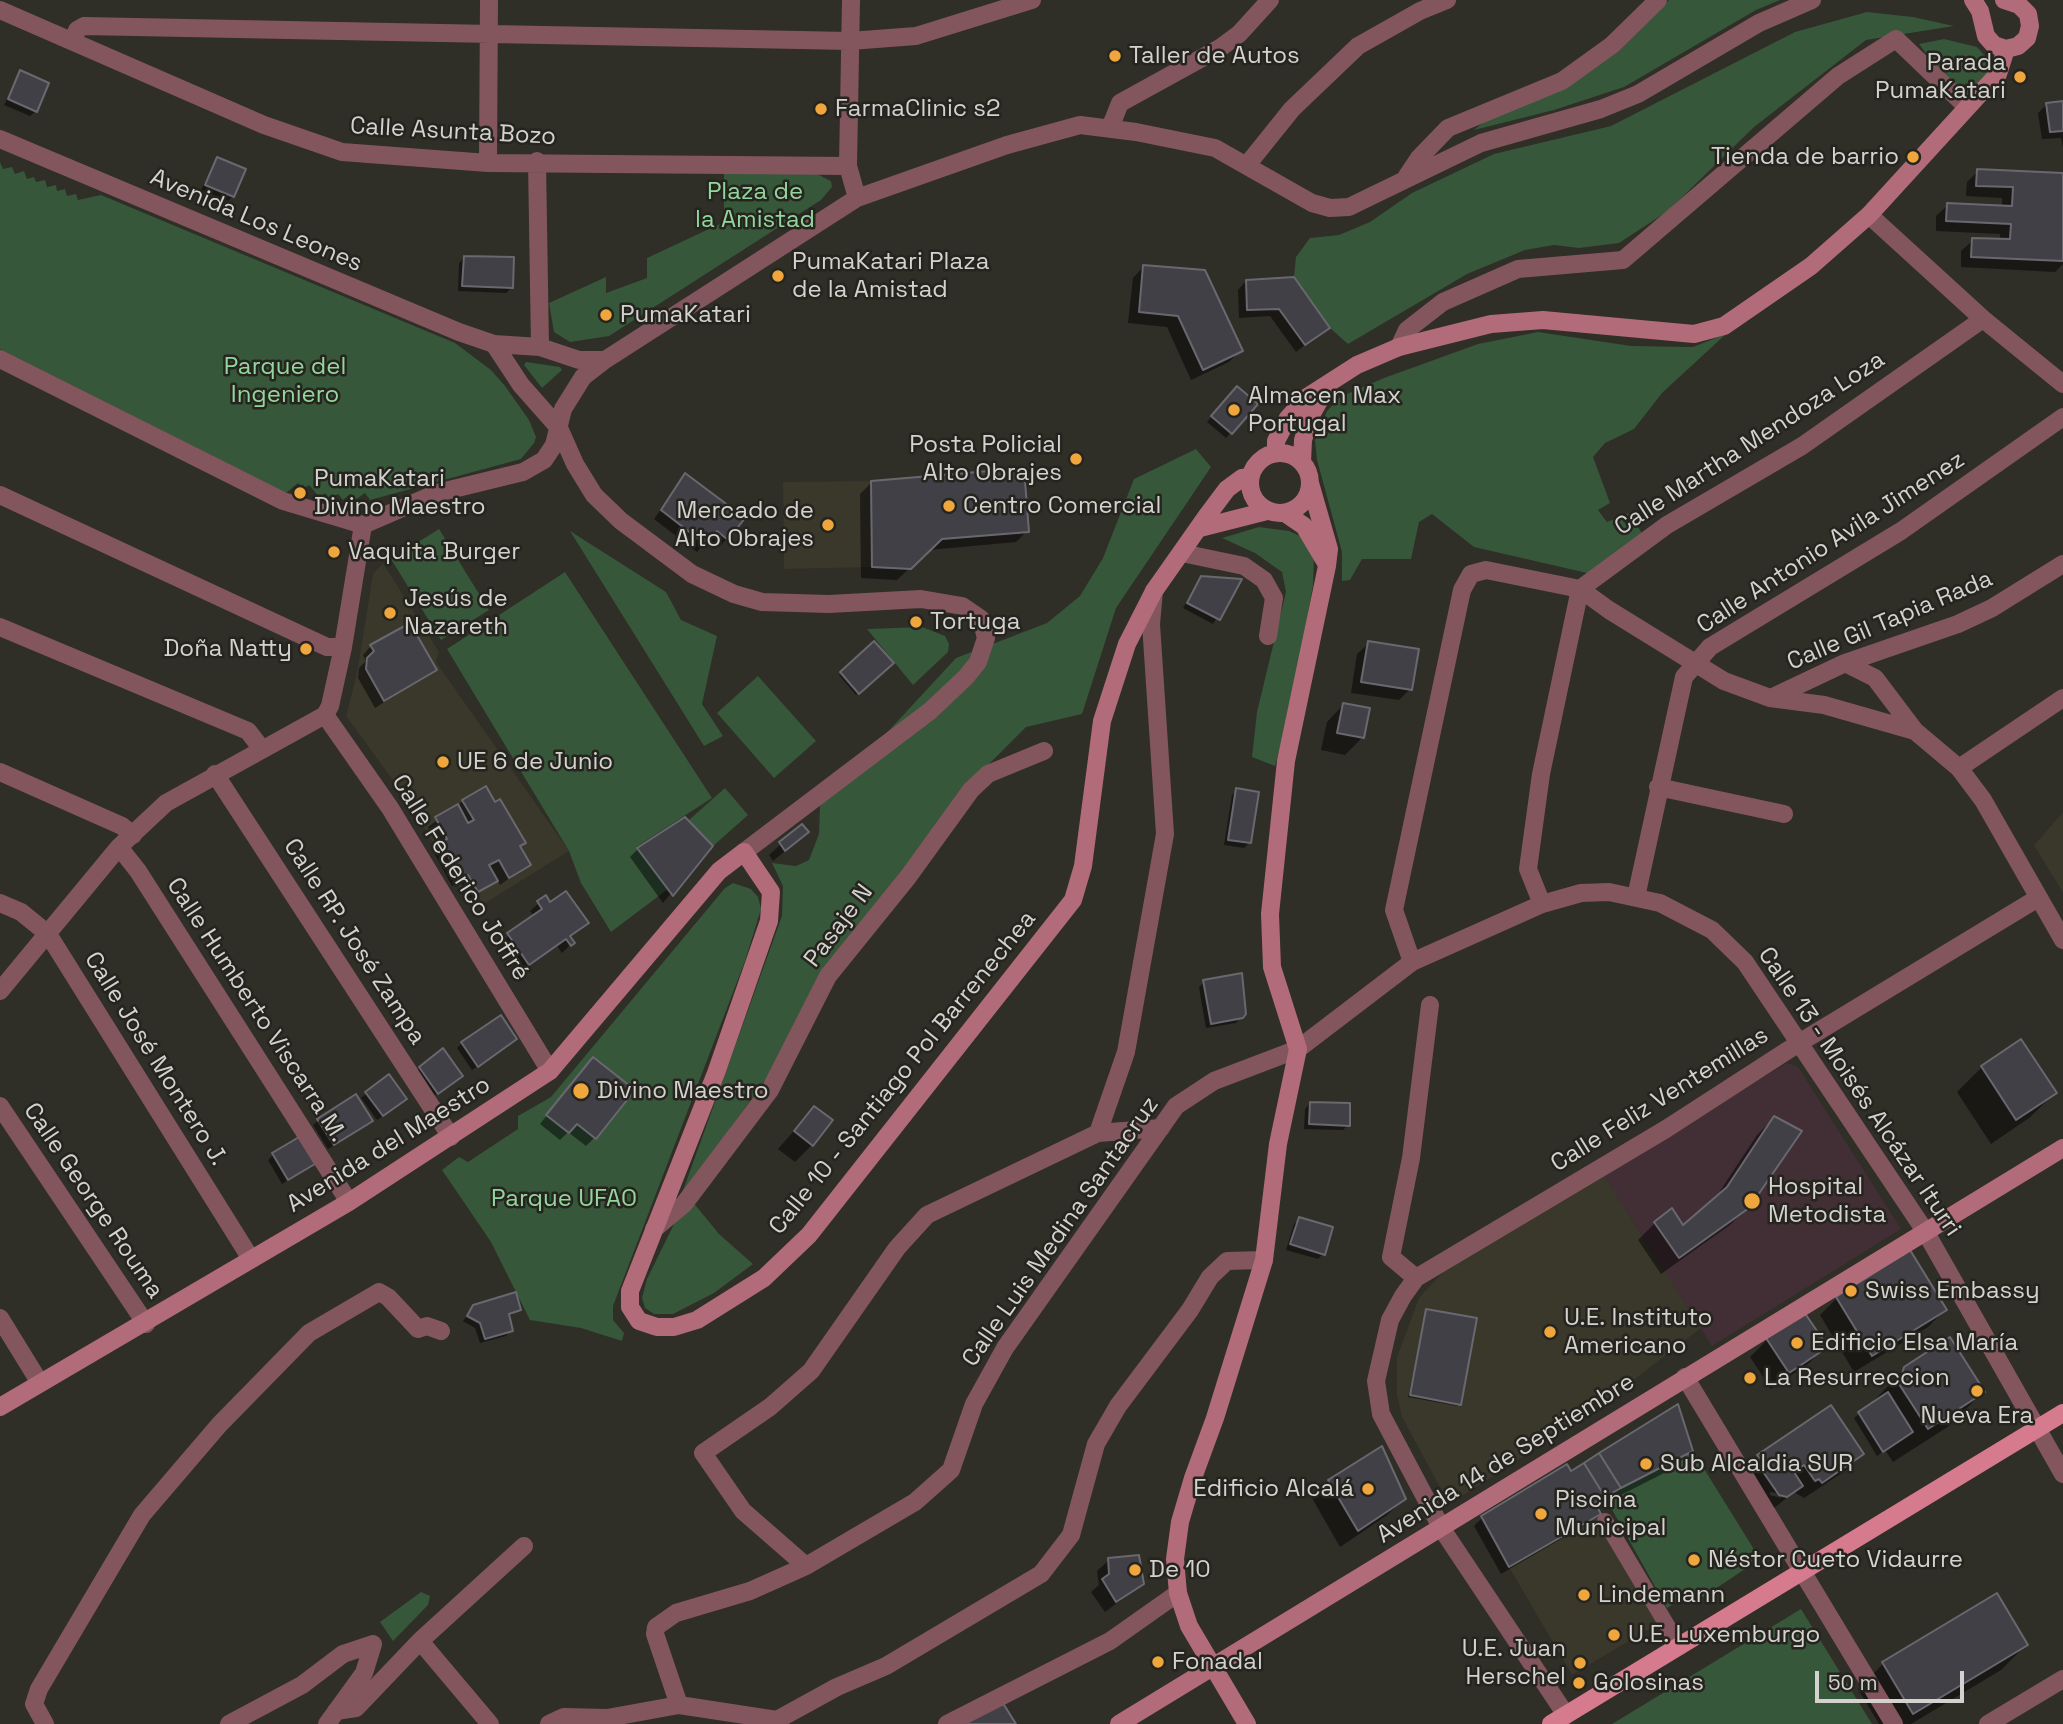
<!DOCTYPE html>
<html>
<head>
<meta charset="utf-8">
<style>
  body { margin:0 }
  #map { position:relative; width:2063px; height:1724px; overflow:hidden; background:#2f2e27; font-family:"Space Grotesk",sans-serif }
  canvas { display:block }
  .scale { position:absolute; left:1815px; top:1671px; width:149px; height:32px; box-sizing:border-box; border:4px solid #d3d2ce; border-top:0; padding-left:9px; font-size:21px; line-height:24px; white-space:nowrap; color:#d3d2ce; -webkit-text-stroke:5px #25241e; paint-order:stroke }
</style>
</head>
<body>
<div id="map">
<canvas width="2063" height="1724"></canvas>
<div class="scale">50 m</div>
</div>
<script>
const g = document.querySelector('canvas').getContext('2d');
g.lineJoin = 'round';
function paint(path, color) { g.fillStyle = color; g.fill(path, 'evenodd'); }
const shape = rows => new Path2D(rows.map(r => 'M' + r).join(''));
function trace(path, color, width, dash) { g.strokeStyle = color; g.lineWidth = width; g.lineCap = dash ? 'butt' : 'round'; g.setLineDash(dash || []); g.stroke(path); }
function drawText(font, color, halo, rows, align = 'center') {
  g.font = font + ' "Space Grotesk",sans-serif'; g.lineWidth = 5; g.setLineDash([]); g.textBaseline = 'middle'; g.strokeStyle = halo; g.fillStyle = color; for (const [text, x, y, turn = 0] of rows) {
    g.save(); g.translate(x, y); g.rotate((+turn || 0) * Math.PI / 180); g.textAlign = isNaN(turn) ? turn : align; if (halo) g.strokeText(text, 0, 0); g.fillText(text, 0, 0); g.restore();
  }
}
const built = shape([
  [871,481,872,567,784,569,783,482],
  [383,563,439,652,436,662,569,851,474,910,406,798,346,716,357,673,373,574],
  [2063,812,2063,893,2034,845],
  [1602,1172,1701,1328,1599,1407,1459,1498,1450,1498,1442,1491,1402,1417,1397,1395,1397,1357,1419,1298,1443,1272],
  [1597,1515,1659,1623,1572,1675,1509,1567]
]);
const medical = shape([
  [1787,1063,1798,1067,1901,1229,1712,1346,1602,1172]
]);
const green = shape([
  [1669,0,1780,0,1756,10,1624,87,1554,110,1474,130,1491,116,1628,40],
  [1867,12,1913,17,1954,26,1866,40,1754,127,1668,211,1619,243,1579,248,1554,245,1525,250,1467,274,1348,344,1330,328,1294,277,1296,257,1310,238,1339,235,1370,222,1412,193,1494,154,1611,126,1795,32],
  [1944,39,1977,47,1994,66,1967,96,1936,67,1919,44],
  [0,162,3,169,12,167,15,174,24,171,27,179,34,177,36,182,45,180,47,187,56,185,57,191,65,189,67,196,76,194,78,200,101,195,455,343,491,370,505,386,529,420,536,437,534,443,521,459,370,500,365,493,355,500,350,494,343,500,338,494,330,499,325,493,320,498,309,485,303,489,298,483,286,493,0,349],
  [724,173,817,174,831,181,832,187,821,200,609,336,570,342,554,332,549,303,606,277,606,293,647,278,647,258,724,222],
  [1538,332,1631,346,1693,347,1726,334,1662,393,1634,429,1605,443,1593,457,1610,503,1598,510,1607,522,1629,513,1643,535,1587,573,1474,547,1432,514,1419,522,1411,559,1362,559,1350,580,1342,581,1342,552,1317,460,1315,440,1327,411,1340,397,1384,378,1478,344],
  [526,362,560,367,562,370,542,388,524,365],
  [1196,449,1211,467,1116,608,1082,714,1026,727,964,789,782,1057,681,1196,782,916,783,886,772,863,796,866,809,860,819,834,820,805,956,658,1047,623,1080,596,1103,558,1134,479],
  [1259,527,1289,531,1306,539,1314,556,1313,585,1293,702,1275,766,1252,757,1257,712,1286,592,1282,572,1255,553,1222,538],
  [439,529,489,610,441,640,391,559],
  [570,531,666,592,681,620,717,636,702,704,723,736,704,746],
  [565,572,712,798,636,847,668,889,611,932,581,883,569,851,447,649],
  [922,627,945,636,949,644,948,652,913,685,867,629],
  [758,676,816,741,774,778,717,713],
  [725,788,748,815,712,847,689,820],
  [733,883,751,889,758,897,761,909,745,961,613,1306,613,1320,624,1333,622,1341,581,1328,530,1320,491,1242,442,1170,459,1157,468,1162,518,1129,518,1116,551,1097,725,888],
  [692,1201,719,1234,753,1264,714,1293,673,1314,654,1314,645,1308,642,1298,647,1279,674,1224],
  [1693,1451,1760,1559,1694,1603,1688,1595,1667,1608,1605,1497],
  [421,1592,430,1596,428,1605,393,1641,380,1622],
  [1801,1609,1872,1724,1612,1724]
]);
const shadow = shape([
  [20,73,36,111,30,116,4,105],
  [2063,103,2063,147,2061,138,2042,139,2038,113,2047,104],
  [217,159,233,196,228,201,201,190],
  [1978,171,2063,175,2063,264,2055,272,1961,267,1961,251,1973,240,2000,241,2000,234,1936,231,1936,216,1948,205,2002,207,2002,198,1966,196,1967,182],
  [465,257,511,288,506,293,458,291,459,263],
  [1144,266,1240,351,1229,362,1191,380,1167,327,1128,323,1133,278],
  [1246,281,1327,327,1296,352,1270,316,1239,318,1238,290],
  [1232,393,1255,404,1226,438,1207,422],
  [685,476,727,539,719,547,708,539,697,552,654,519],
  [872,482,1027,531,1016,542,929,550,897,580,861,578,860,494],
  [1201,578,1239,581,1213,624,1183,608],
  [1369,643,1410,689,1399,700,1351,693,1357,654],
  [874,644,891,663,856,695,839,675],
  [371,646,434,670,375,708,358,678,359,668,366,661,363,655],
  [1344,704,1362,738,1345,755,1321,750,1327,722],
  [1237,790,1250,842,1244,848,1224,845,1232,795],
  [463,801,523,843,519,847,529,864,500,885,497,879,470,899,460,882,452,886,434,853,439,848,428,827],
  [801,826,795,843,773,861,769,855],
  [710,846,663,903,630,857,638,849],
  [545,898,550,905,586,923,569,938,572,943,562,953,557,946,520,971,500,943,534,916,530,911],
  [1204,982,1244,1013,1236,1023,1206,1028,1199,987],
  [462,1043,510,1044,472,1070,457,1048],
  [585,1067,594,1138,586,1146,568,1132,560,1140,540,1124],
  [1982,1067,2055,1093,2029,1118,1991,1144,1957,1092],
  [420,1068,455,1081,432,1097,415,1073],
  [367,1093,400,1104,377,1120,361,1098],
  [1310,1103,1348,1125,1343,1130,1304,1129,1305,1109],
  [814,1108,812,1145,795,1162,778,1149],
  [1774,1118,1748,1207,1730,1225,1661,1274,1638,1240,1655,1223,1682,1227,1714,1200,1757,1135],
  [319,1120,366,1125,328,1149,313,1125],
  [273,1155,313,1163,282,1184,268,1160],
  [1300,1219,1323,1254,1318,1259,1286,1250,1294,1224],
  [1837,1298,1945,1310,1928,1327,1854,1372,1820,1315],
  [474,1306,519,1310,508,1317,511,1330,506,1336,480,1343,475,1328,463,1321],
  [1427,1311,1459,1404,1457,1406,1408,1397],
  [1767,1340,1825,1347,1808,1364,1771,1389,1750,1357],
  [1905,1368,1983,1392,1949,1426,1893,1462,1885,1450,1877,1456,1854,1418,1869,1406],
  [1831,1407,1862,1454,1845,1471,1804,1498,1794,1492,1768,1513,1741,1473,1758,1456],
  [1770,1492,1781,1494,1781,1498,1770,1495],
  [1691,1451,1674,1468,1603,1504,1601,1500,1598,1502,1594,1506,1598,1513,1590,1522,1501,1574,1474,1526,1482,1518,1571,1474],
  [1329,1481,1404,1499,1386,1516,1340,1547,1312,1498],
  [1109,1560,1142,1584,1105,1612,1091,1592,1099,1585,1097,1571],
  [2026,1645,2001,1670,1911,1724,1879,1724,1858,1689,1883,1664]
]);
const building = shape([
  [20,70,49,83,37,112,8,99,20,70],
  [2063,101,2063,131,2050,132,2046,103,2063,101],
  [217,157,246,169,234,197,205,185,217,157],
  [1977,169,2063,173,2063,261,1971,257,1972,238,2010,239,2011,224,1946,221,1947,203,2012,206,2013,187,1976,186,1977,169],
  [464,256,514,257,513,288,462,286,464,256],
  [1143,265,1205,270,1243,351,1203,370,1178,316,1139,312,1143,265],
  [1294,277,1330,328,1305,345,1279,309,1247,310,1246,280,1294,277],
  [1237,386,1258,404,1232,434,1211,416,1237,386],
  [1024,468,1029,532,942,539,911,569,872,567,871,481,1024,468],
  [685,473,745,518,728,540,717,531,706,545,661,510,685,473],
  [1201,576,1242,579,1220,620,1187,603,1201,576],
  [410,623,437,670,384,701,366,669,367,658,374,651,370,645,410,623],
  [874,641,894,663,859,694,840,672,874,641],
  [1368,641,1419,649,1412,690,1361,682,1368,641],
  [1343,703,1370,708,1364,738,1337,733,1343,703],
  [486,786,495,802,500,799,526,843,520,846,531,865,509,878,499,860,489,865,498,881,478,892,468,875,461,879,441,843,447,839,435,817,458,804,468,823,474,820,462,800,486,786],
  [1236,788,1259,792,1251,843,1228,840,1236,788],
  [685,817,713,846,673,896,637,848,685,817],
  [802,824,809,832,785,851,779,842,802,824],
  [566,891,589,923,570,936,575,943,571,946,566,939,529,965,507,933,542,909,537,901,546,895,550,902,566,891],
  [1242,973,1246,1014,1243,1018,1211,1024,1203,980,1242,973],
  [501,1015,517,1039,478,1067,461,1042,501,1015],
  [2021,1039,2057,1093,2016,1120,1981,1066,2021,1039],
  [443,1048,463,1076,438,1094,419,1067,443,1048],
  [593,1057,635,1090,596,1139,577,1124,569,1133,546,1115,593,1057],
  [389,1074,407,1099,383,1116,365,1092,389,1074],
  [356,1094,373,1121,334,1145,317,1119,356,1094],
  [1310,1102,1350,1103,1350,1126,1309,1124,1310,1102],
  [814,1106,833,1120,813,1146,794,1131,814,1106],
  [1774,1116,1802,1131,1749,1208,1679,1258,1654,1222,1672,1208,1683,1225,1727,1187,1774,1116],
  [299,1137,315,1164,288,1180,272,1153,299,1137],
  [1299,1217,1333,1227,1325,1255,1290,1244,1299,1217],
  [1910,1250,1947,1310,1872,1356,1836,1297,1910,1250],
  [516,1292,521,1310,509,1314,513,1331,485,1339,480,1323,467,1316,473,1305,516,1292],
  [1426,1309,1477,1318,1461,1405,1410,1395,1426,1309],
  [1804,1312,1828,1347,1789,1373,1766,1338,1804,1312],
  [1950,1337,1985,1392,1928,1429,1899,1384,1904,1367,1950,1337],
  [1888,1392,1913,1432,1883,1452,1858,1412,1888,1392],
  [1678,1404,1693,1451,1621,1488,1599,1453,1678,1404],
  [1831,1405,1864,1454,1822,1483,1819,1479,1815,1481,1804,1465,1794,1472,1803,1486,1787,1497,1779,1495,1759,1466,1763,1463,1757,1455,1831,1405],
  [1382,1446,1406,1499,1358,1531,1328,1480,1382,1446],
  [1599,1453,1621,1488,1605,1497,1584,1463,1599,1453],
  [1584,1463,1605,1497,1595,1503,1601,1514,1509,1567,1481,1516,1567,1464,1571,1471,1584,1463],
  [1139,1555,1144,1584,1116,1602,1102,1579,1109,1574,1108,1558,1139,1555],
  [1997,1593,2028,1645,1913,1714,1882,1662,1997,1593],
  [1001,1700,1016,1724,963,1724,1001,1700]
]);
const pedestrian = shape([
  [1605,1521,1680,1647]
]);
const minor = shape([
  [851,0,848,166,857,198],
  [0,10,264,125,342,152,488,163,848,166],
  [73,41,77,30,84,26,850,41,916,36,1032,0],
  [1110,128,1120,103,1220,48,1239,34,1270,0],
  [0,139,459,332,494,344,540,347,579,360,605,360],
  [537,161,540,347],
  [488,163,489,0],
  [1247,165,1292,109,1358,46,1420,11,1447,0],
  [1407,176,1419,158,1448,128,1562,81,1612,45,1658,0],
  [1869,215,1983,319,2063,384],
  [494,344,521,385,559,428,575,464,594,495,621,521,692,574,734,594,762,602,829,604,921,599,962,606,981,619,986,638,978,662,966,677,930,711,744,852],
  [1399,347,1407,330,1443,302,1518,269,1623,260,1838,76,1896,39,1967,107],
  [0,359,283,501,363,525],
  [0,495,327,647,343,647],
  [363,525,437,493,523,472,544,460,554,445,563,409,583,377,605,360,857,198,1007,145,1080,125,1136,132,1215,148,1312,203,1330,208,1349,207,1481,143,1601,109,1638,94,1759,23,1812,0],
  [1182,553,1244,566,1264,580,1274,598,1268,636],
  [1580,589,1667,525,1802,446,1983,319],
  [0,627,248,731,261,748],
  [1845,663,1875,678,1915,731,1959,768,1983,800,2063,940],
  [1771,698,1845,663,1958,624,1992,608,2063,564],
  [325,715,390,808,550,1071],
  [1959,768,2063,698],
  [0,772,122,826,133,835],
  [215,774,451,1137],
  [1658,787,1784,814],
  [119,847,138,871,349,1202],
  [1636,897,1684,677,1710,647,1901,531,2063,417],
  [0,903,21,912,48,934,251,1259],
  [1542,904,1528,869,1541,774,1580,589],
  [1412,962,1394,910,1462,590,1471,574,1486,570,1580,589,1609,610,1724,681,1770,698,1824,705,1915,731],
  [0,991,119,847,166,803,325,715,330,706,343,647,363,525],
  [0,1106,146,1324],
  [1098,1133,1126,1052,1165,834,1151,624,1154,591],
  [654,1229,684,1204,770,1090,828,976,908,877,971,790,988,774,1044,751],
  [1416,1278,1391,1257,1411,1158,1430,1005],
  [0,1318,40,1383],
  [1685,1377,1894,1724],
  [806,1566,743,1511,703,1453,770,1407,811,1371,897,1248,927,1215,1098,1133,1161,1128],
  [420,1641,490,1724],
  [679,1705,655,1634,656,1627,676,1613,750,1591,806,1566,915,1502,951,1470,974,1404,1005,1348,1176,1106,1214,1081,1298,1049,1412,962,1542,904,1581,893,1609,892,1660,903,1712,930,1745,962,1925,1231,2063,1474],
  [336,1711,356,1708,420,1641,524,1546],
  [1566,1715,1442,1529,1381,1414,1376,1381,1390,1320,1403,1296,1416,1278,1666,1129,1799,1043,2038,898],
  [45,1724,34,1704,39,1689,142,1515,219,1425,309,1333,379,1292,388,1297,418,1329,427,1326,441,1331],
  [229,1724,302,1685,343,1654,373,1644,364,1673,327,1724],
  [549,1724,564,1717,607,1718,679,1705,777,1720,837,1687,886,1666,1041,1574,1071,1535,1096,1444,1118,1406,1190,1310,1210,1277,1227,1261,1264,1260],
  [947,1724,1110,1641,1178,1593],
  [1988,1724,2063,1679]
]);
const secondary = shape([
  [1973,0,1980,11,1986,36,1994,45,2006,49,2018,46,2027,38,2030,26,2028,14,2019,5,2004,0],
  '1250 483a30 30 0 1 1 60 0a30 30 0 1 1-60 0Z',
  [1276,453,1276,441,1288,418,1307,397,1357,365,1399,347,1491,324,1543,320,1694,334,1724,326,1811,266,1869,215,1998,74,2006,49],
  [1302,462,1303,440,1311,415,1327,387],
  [1285,513,1304,526,1326,563],
  [1200,528,1267,511],
  [0,1407,349,1202,550,1071,719,871,744,852,771,892,769,921,716,1073,630,1291,630,1307,639,1321,657,1327,674,1327,697,1320,764,1278,809,1235,1073,900,1083,866,1102,721,1127,644,1154,591,1206,517,1227,489,1242,478,1250,477],
  [1119,1724,2063,1148],
  [1247,1724,1189,1626,1178,1593,1175,1559,1180,1522,1193,1478,1215,1418,1264,1260,1278,1144,1298,1049,1272,967,1270,914,1286,761,1327,566,1329,549,1310,483]
]);
const primary = shape([
  [1551,1724,2063,1413]
]);
const markers = [
  [1115,56,7,"#efa73d"],
  [2020,77,7,"#efa73d"],
  [821,109,7,"#efa73d"],
  [1913,157,7,"#efa73d"],
  [778,276,7,"#efa73d"],
  [606,315,7,"#efa73d"],
  [1234,410,7,"#efa73d"],
  [1076,459,7,"#efa73d"],
  [300,493,7,"#efa73d"],
  [949,506,7,"#efa73d"],
  [828,525,7,"#efa73d"],
  [334,552,7,"#efa73d"],
  [390,613,7,"#efa73d"],
  [916,622,7,"#efa73d"],
  [306,649,7,"#efa73d"],
  [443,762,7,"#efa73d"],
  [581,1091,9,"#efa73d"],
  [1752,1201,9,"#efa73d"],
  [1851,1291,7,"#efa73d"],
  [1550,1332,7,"#efa73d"],
  [1797,1343,7,"#efa73d"],
  [1750,1378,7,"#efa73d"],
  [1977,1391,7,"#efa73d"],
  [1646,1464,7,"#efa73d"],
  [1368,1489,7,"#efa73d"],
  [1541,1514,7,"#efa73d"],
  [1694,1560,7,"#efa73d"],
  [1135,1570,7,"#efa73d"],
  [1584,1595,7,"#efa73d"],
  [1614,1635,7,"#efa73d"],
  [1158,1662,7,"#efa73d"],
  [1580,1663,7,"#efa73d"],
  [1579,1683,7,"#efa73d"]
];
const poiNames = [
  ["Taller de Autos",1129,56],
  ["Parada",2006,63,"right"],
  ["PumaKatari",2006,91,"right"],
  ["FarmaClinic s2",835,109],
  ["Tienda de barrio",1899,157,"right"],
  ["PumaKatari Plaza",792,262],
  ["de la Amistad",792,290],
  ["PumaKatari",620,315],
  ["Almacen Max",1248,396],
  ["Portugal",1248,424],
  ["Posta Policial",1062,445,"right"],
  ["Alto Obrajes",1062,473,"right"],
  ["PumaKatari",314,479],
  ["Divino Maestro",314,507],
  ["Centro Comercial",963,506],
  ["Mercado de",814,511,"right"],
  ["Alto Obrajes",814,539,"right"],
  ["Vaquita Burger",348,552],
  ["Jesús de",404,599],
  ["Nazareth",404,627],
  ["Tortuga",930,622],
  ["Doña Natty",292,649,"right"],
  ["UE 6 de Junio",457,762],
  ["Divino Maestro",597,1091],
  ["Hospital",1768,1187],
  ["Metodista",1768,1215],
  ["Swiss Embassy",1865,1291],
  ["U.E. Instituto",1564,1318],
  ["Americano",1564,1346],
  ["Edificio Elsa María",1811,1343],
  ["La Resurreccion",1764,1378],
  ["Nueva Era",1977,1416,"center"],
  ["Sub Alcaldia SUR",1660,1464],
  ["Edificio Alcalá",1354,1489,"right"],
  ["Piscina",1555,1500],
  ["Municipal",1555,1528],
  ["Néstor Cueto Vidaurre",1708,1560],
  ["De 10",1149,1570],
  ["Lindemann",1598,1595],
  ["U.E. Luxemburgo",1628,1635],
  ["U.E. Juan",1566,1649,"right"],
  ["Herschel",1566,1677,"right"],
  ["Fonadal",1172,1662],
  ["Golosinas",1593,1683]
];
const streetNames = [
  ["Calle Asunta Bozo",453,132,3],
  ["Avenida Los Leones",256,221,23],
  ["Calle Martha Mendoza Loza",1750,444,-33],
  ["Calle Antonio Avila Jimenez",1831,543,-33],
  ["Calle Gil Tapia Rada",1890,621,-23],
  ["Calle Federico Joffré",460,878,58],
  ["Pasaje N",839,926,-53],
  ["Calle RP. José Zampa",354,942,57],
  ["Calle Humberto Viscarra M.",256,1010,57],
  ["Calle José Montero J.",155,1059,58],
  ["Calle 10 - Santiago Pol Barrenechea",903,1073,-51],
  ["Calle 13 - Moisés Alcázar Iturri",1859,1092,56],
  ["Calle Feliz Ventemillas",1660,1100,-32],
  ["Avenida del Maestro",389,1145,-32],
  ["Calle George Rouma",93,1201,56],
  ["Calle Luis Medina Santacruz",1061,1232,-55],
  ["Avenida 14 de Septiembre",1506,1459,-32]
];
const parkNames = [
  ["Plaza de",755,192],
  ["la Amistad",755,220],
  ["Parque del",285,367],
  ["Ingeniero",285,395],
  ["Parque UFAO",564,1199]
];
paint(built, '#3a372b');
paint(medical, '#422f36');
paint(green, '#36573a');
paint(shadow, '#0007');
paint(building, '#414047');
trace(building, '#69686f', 2);
trace(pedestrian, '#83565e', 16);
trace(minor, '#83565e', 18);
trace(secondary, '#b26b79', 18);
trace(primary, '#d67a8e', 18);
for (const [x, y, r, color] of markers) { const dot = new Path2D(); dot.arc(x, y, r, 0, 2 * Math.PI); g.fillStyle = color; g.fill(dot); trace(dot, '#25241e', 2.5); }
drawText('24px', '#d3d2ce', '#25241e', poiNames, 'left');
drawText('24px', '#d3d2ce', '#25241e', streetNames);
drawText('24px', '#93d69b', '#25241e', parkNames);
</script>
</body>
</html>
